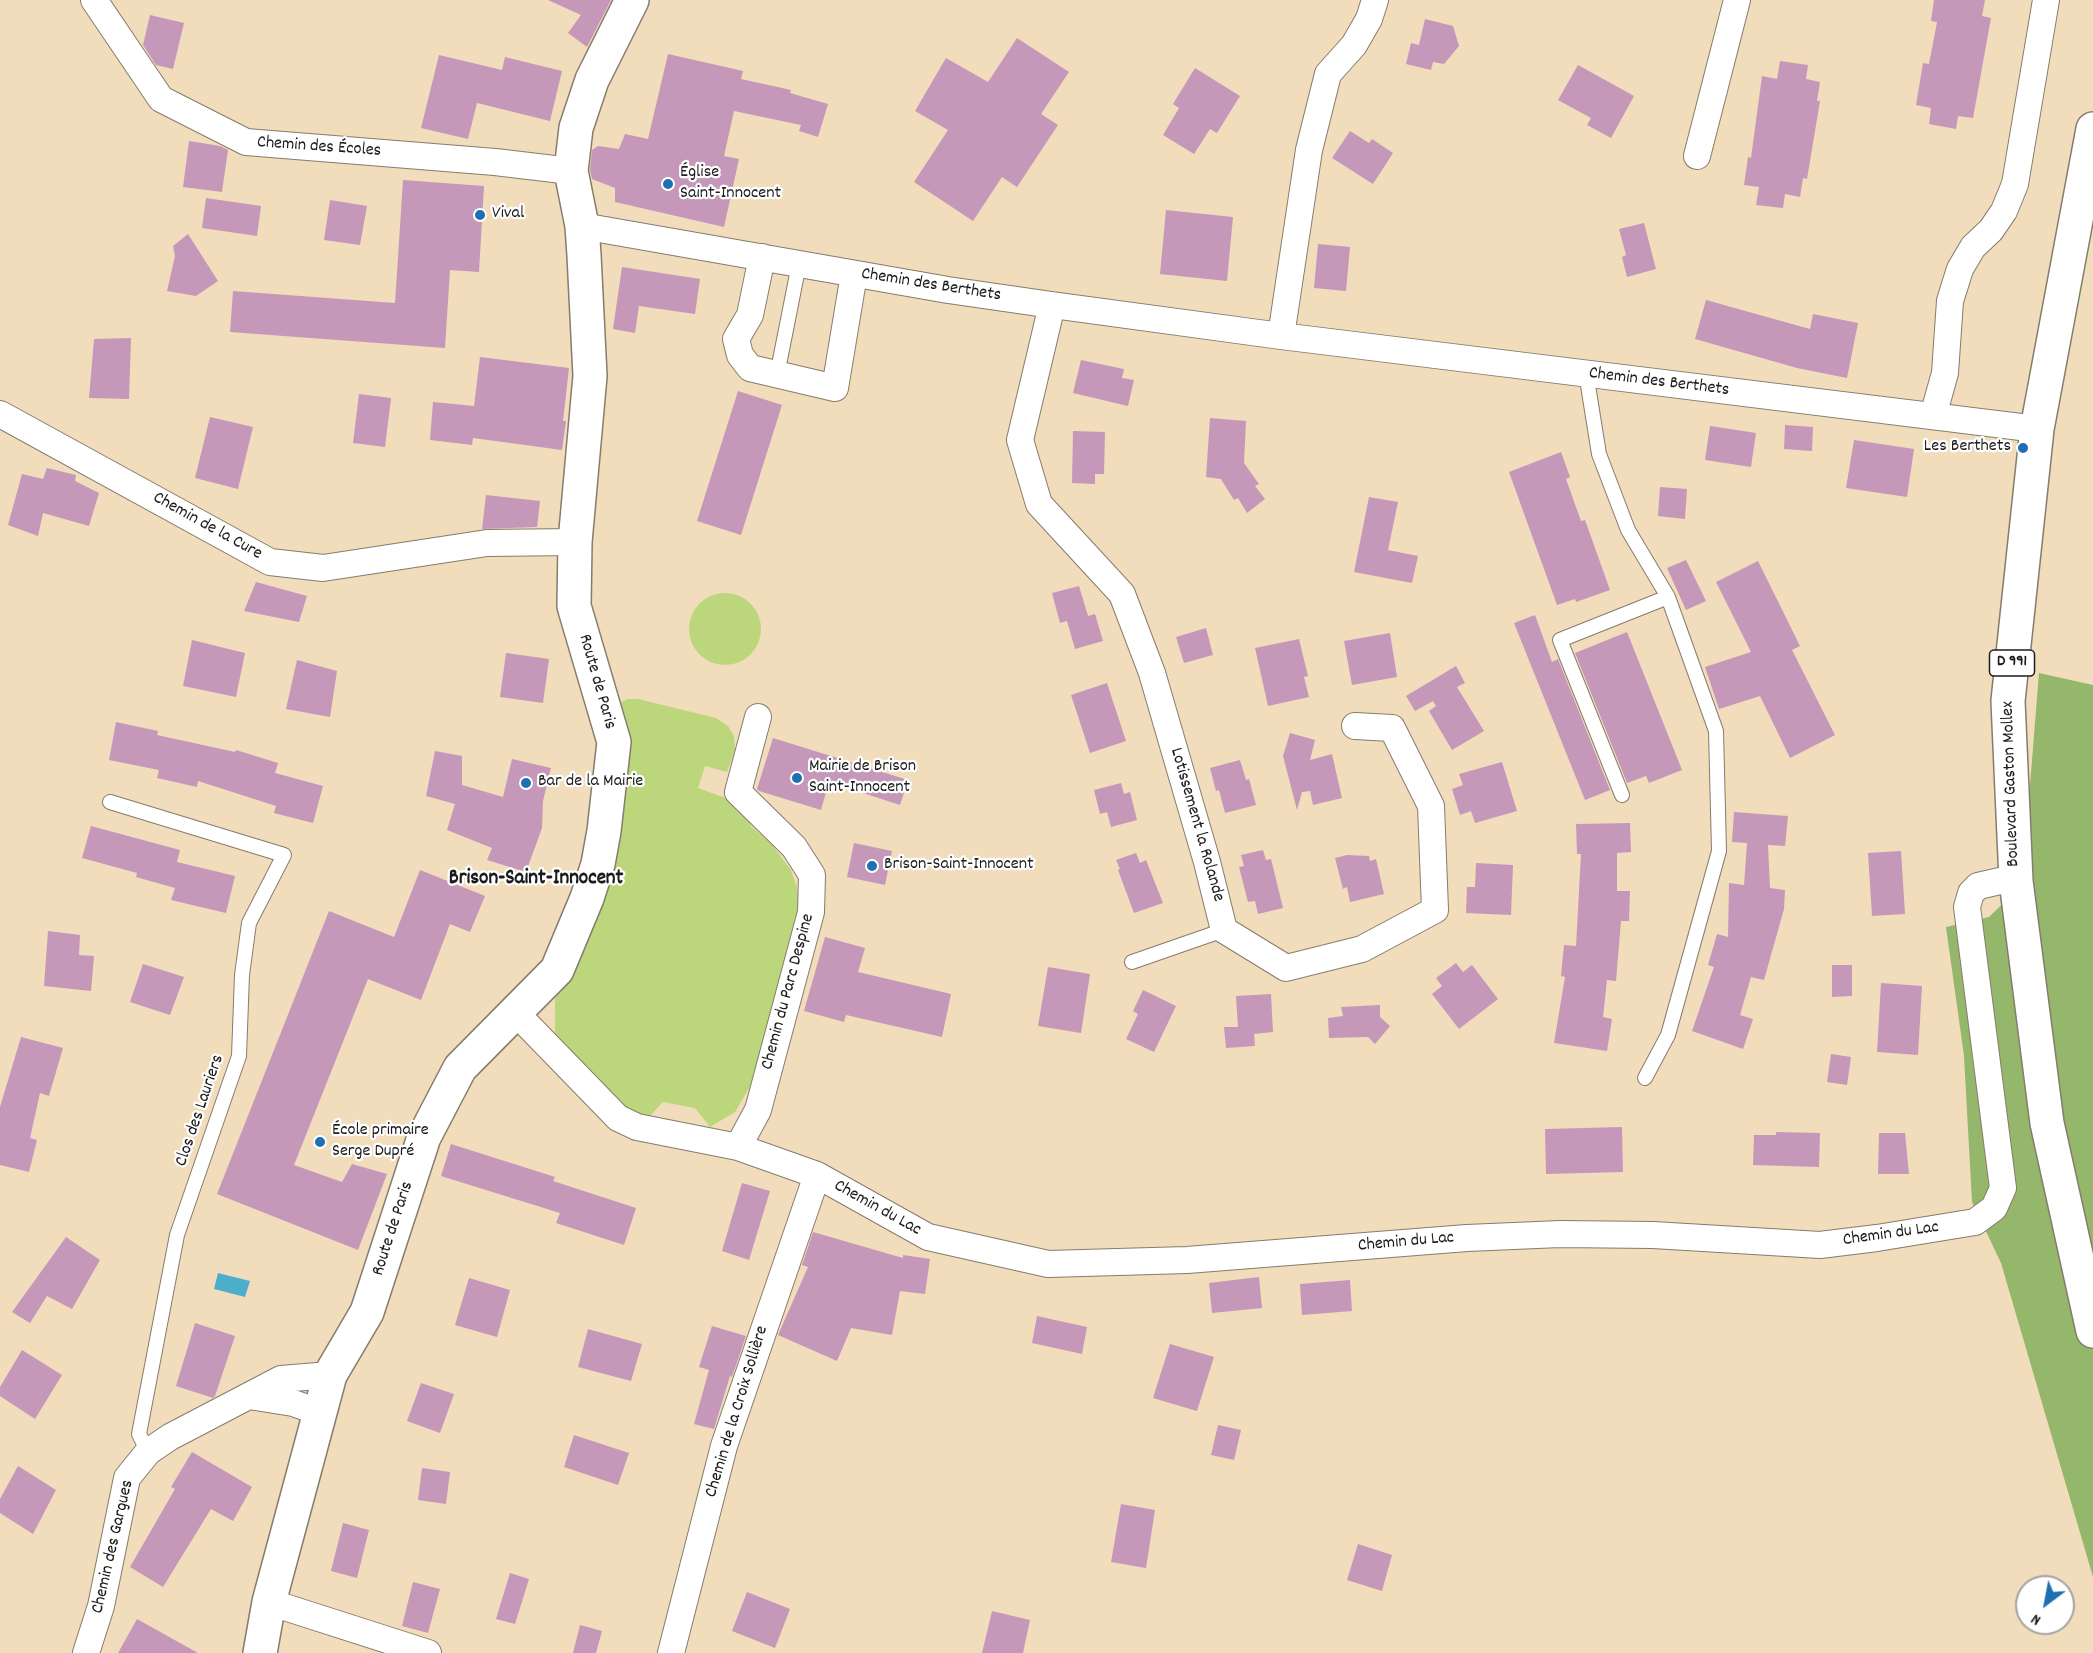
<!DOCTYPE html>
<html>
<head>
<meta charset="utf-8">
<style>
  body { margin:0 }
  #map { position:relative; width:2093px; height:1653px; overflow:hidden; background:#f1dcbc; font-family:Dekko,sans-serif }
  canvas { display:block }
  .north { position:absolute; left:2015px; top:1575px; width:60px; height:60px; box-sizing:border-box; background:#fff; border:2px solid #a4a4a4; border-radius:50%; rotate:212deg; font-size:16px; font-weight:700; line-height:24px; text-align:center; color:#1c1c1c }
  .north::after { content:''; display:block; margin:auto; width:21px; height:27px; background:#1f6fb2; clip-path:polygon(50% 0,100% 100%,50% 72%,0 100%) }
</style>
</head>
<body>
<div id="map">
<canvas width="2093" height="1653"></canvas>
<div class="north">N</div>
</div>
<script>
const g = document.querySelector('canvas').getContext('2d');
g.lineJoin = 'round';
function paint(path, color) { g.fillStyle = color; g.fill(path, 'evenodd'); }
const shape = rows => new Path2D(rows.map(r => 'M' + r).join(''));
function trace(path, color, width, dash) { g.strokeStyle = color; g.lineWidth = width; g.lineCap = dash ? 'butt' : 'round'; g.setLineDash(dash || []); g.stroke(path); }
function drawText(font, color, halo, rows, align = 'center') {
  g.font = font + ' Dekko,sans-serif'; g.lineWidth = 4.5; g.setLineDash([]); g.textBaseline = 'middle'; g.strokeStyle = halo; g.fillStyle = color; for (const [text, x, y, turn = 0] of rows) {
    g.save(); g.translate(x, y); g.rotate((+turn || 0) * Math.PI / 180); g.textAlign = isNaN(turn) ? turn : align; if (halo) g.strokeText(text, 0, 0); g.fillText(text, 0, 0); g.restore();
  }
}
const green = shape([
  '689 629a36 36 0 1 1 72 0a36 36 0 1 1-72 0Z',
  [628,699,638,699,716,718,728,726,734,736,735,750,727,772,705,766,698,788,739,803,751,826,772,845,791,870,797,887,799,910,752,1083,735,1112,710,1127,695,1108,663,1102,646,1120,634,1117,555,1038,555,998,569,979,612,860,631,739,621,702]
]);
const forest = shape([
  [2039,673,2093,685,2093,1577,2001,1263,1972,1202,1964,1056,1946,927,1989,917,2022,885]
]);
const water = shape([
  [218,1273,250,1281,245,1297,214,1289]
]);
const building = shape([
  [548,0,611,0,587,47,568,33,581,15],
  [1934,0,1985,0,1982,16,1991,18,1973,118,1958,116,1956,129,1929,124,1931,108,1916,105,1923,63,1929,64,1937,22,1931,21],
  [150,15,184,23,173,69,156,65,143,45],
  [1425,19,1453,26,1459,46,1444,64,1433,62,1431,70,1406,64,1411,43,1419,45],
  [1017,38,1069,72,1041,114,1058,125,1017,187,1002,177,973,221,914,182,948,130,915,111,946,58,988,82],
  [668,54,743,71,741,79,791,90,790,93,828,104,818,137,799,131,801,125,734,111,724,156,739,159,724,227,615,202,615,188,592,179,590,170,592,150,598,146,619,149,625,134,648,139],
  [439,55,502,70,505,57,562,71,550,121,477,103,468,139,421,128],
  [1780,61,1808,65,1806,79,1820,82,1817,101,1820,101,1807,179,1803,178,1800,197,1785,194,1783,208,1756,205,1759,187,1744,185,1748,157,1751,158,1762,76,1777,79],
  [1578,65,1634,96,1611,138,1587,125,1591,118,1558,100],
  [1195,68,1240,96,1217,133,1210,129,1194,154,1163,135,1179,108,1173,104],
  [1350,131,1369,143,1372,139,1393,153,1373,184,1332,158],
  [189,141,220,146,228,150,222,192,183,187],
  [403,180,484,186,479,272,450,270,445,348,230,332,233,291,395,303],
  [206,198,261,206,257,236,202,228],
  [330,200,367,206,360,245,324,240],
  [1166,210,1233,217,1227,281,1160,274],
  [1644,223,1656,269,1627,277,1622,257,1626,255,1619,229],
  [188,234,218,281,196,296,167,291,175,256,173,246],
  [1318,244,1350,247,1346,291,1314,288],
  [622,267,700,279,695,314,639,306,635,333,613,329],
  [1706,300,1810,329,1813,314,1858,323,1847,378,1797,368,1695,339],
  [131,338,129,399,89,398,94,339],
  [480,357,569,368,563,421,566,421,562,450,473,438,472,445,430,440,433,402,474,406],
  [1081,360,1124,369,1122,378,1134,380,1128,406,1073,393],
  [738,391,782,405,741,535,697,521],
  [359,394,391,398,385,447,353,443],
  [210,417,253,427,238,489,195,478],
  [1210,418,1246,421,1244,463,1259,484,1255,486,1265,499,1247,513,1238,498,1234,500,1221,479,1206,477],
  [1785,425,1813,427,1812,451,1784,449],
  [1710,426,1756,433,1751,467,1705,460],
  [1073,431,1105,432,1104,474,1095,474,1095,484,1072,483],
  [1854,440,1914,449,1907,497,1846,488],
  [1561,452,1570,477,1566,479,1581,521,1585,520,1610,590,1576,602,1575,599,1557,605,1509,472],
  [47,468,76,475,75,481,99,493,89,526,43,513,38,536,8,525,22,474,43,479],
  [1660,487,1687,489,1685,519,1658,516],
  [486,495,540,501,537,527,482,529],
  [1369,497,1398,502,1388,550,1418,556,1412,583,1354,572],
  [1686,560,1706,601,1686,610,1667,568],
  [1758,561,1800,646,1792,650,1835,735,1790,758,1760,696,1719,709,1705,667,1751,652,1716,582],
  [256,582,307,596,299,622,244,611],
  [1079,586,1088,616,1095,614,1103,641,1075,649,1067,621,1060,623,1052,593],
  [1535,615,1552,662,1558,659,1610,790,1585,800,1514,623],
  [1206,628,1213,655,1184,663,1176,637],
  [1627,632,1682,770,1649,783,1646,776,1627,783,1575,653],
  [1390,633,1397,677,1352,685,1344,641],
  [1299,639,1308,676,1304,677,1309,697,1268,706,1255,648],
  [192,640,245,653,236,697,183,686],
  [506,653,549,659,543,703,500,697],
  [297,660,337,671,330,717,286,709],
  [1456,666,1465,683,1457,687,1484,731,1452,750,1429,711,1436,706,1433,701,1415,711,1406,696],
  [1107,683,1126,741,1090,753,1071,695],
  [116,722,158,731,157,735,235,752,236,750,278,763,275,773,323,786,313,823,274,813,276,806,198,781,197,787,157,778,159,770,109,760],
  [1290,733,1315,740,1310,760,1332,754,1342,798,1313,805,1310,791,1302,792,1297,810,1283,756],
  [773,738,908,780,900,805,829,782,821,810,759,791,757,789],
  [435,751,462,756,462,785,503,797,512,759,551,768,543,801,542,828,526,872,487,860,492,848,447,830,455,804,426,796],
  [1240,760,1246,780,1249,779,1256,805,1225,813,1219,790,1216,791,1210,768],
  [1502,762,1517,811,1475,823,1471,811,1460,815,1452,789,1463,785,1459,774],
  [1121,783,1124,794,1130,792,1137,820,1111,827,1107,812,1100,814,1094,790],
  [1734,812,1788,816,1785,846,1768,845,1770,888,1785,890,1784,909,1764,980,1751,977,1740,1015,1753,1019,1743,1049,1692,1031,1714,967,1708,965,1717,934,1728,937,1729,883,1744,885,1747,843,1732,842],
  [1630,823,1631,852,1617,853,1617,891,1630,891,1629,921,1621,921,1616,981,1607,980,1603,1017,1612,1019,1607,1051,1554,1043,1565,977,1561,976,1564,945,1576,946,1581,854,1577,854,1576,824],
  [91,826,180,850,177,862,235,876,226,913,171,900,175,888,136,877,137,873,82,858],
  [854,843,892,851,885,885,847,877],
  [1263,850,1266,860,1271,859,1283,908,1258,914,1255,901,1248,902,1239,867,1244,866,1241,855],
  [1901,851,1905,914,1872,916,1868,853],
  [1136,853,1140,863,1146,860,1163,903,1134,913,1118,870,1120,869,1116,860],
  [1347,855,1369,856,1370,861,1376,859,1384,894,1350,902,1347,887,1343,889,1335,858],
  [1476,863,1513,865,1511,915,1466,913,1467,887,1475,887],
  [420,870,485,896,470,932,450,924,421,1000,368,979,294,1165,342,1182,352,1164,387,1174,358,1250,217,1194,329,911,394,937],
  [48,931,80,935,79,955,94,956,91,991,44,986],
  [825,937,865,948,858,972,951,994,942,1037,846,1015,844,1022,804,1011],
  [1456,963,1463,972,1472,965,1498,999,1459,1029,1432,994,1442,986,1436,978],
  [143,964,184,977,170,1015,130,1002],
  [1832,965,1852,965,1852,996,1832,997],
  [1048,967,1090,974,1081,1033,1038,1026],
  [1881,983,1922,986,1918,1055,1877,1052],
  [1143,990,1176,1006,1154,1052,1126,1039,1138,1014,1133,1011],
  [1271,994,1273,1032,1254,1034,1255,1046,1226,1048,1224,1027,1238,1027,1236,996],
  [1380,1005,1380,1017,1390,1026,1375,1044,1368,1037,1329,1038,1328,1018,1343,1016,1341,1007],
  [21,1037,63,1048,49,1096,40,1093,30,1138,37,1140,29,1172,0,1165,0,1107],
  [1831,1054,1851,1057,1847,1085,1827,1082],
  [1622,1127,1623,1172,1546,1174,1545,1129],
  [1776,1132,1820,1133,1819,1167,1753,1165,1754,1135,1776,1135],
  [1879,1133,1905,1133,1909,1174,1878,1174],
  [451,1144,555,1177,553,1181,636,1208,624,1245,556,1223,560,1213,441,1176],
  [742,1183,770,1191,749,1260,722,1251],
  [813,1232,903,1258,903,1255,930,1259,925,1294,900,1291,892,1335,851,1328,837,1361,778,1335,808,1267,802,1265],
  [66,1237,100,1260,72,1309,47,1296,30,1323,12,1312],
  [1259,1277,1262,1308,1212,1313,1209,1283],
  [469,1278,510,1290,497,1337,455,1325],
  [1350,1280,1352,1311,1302,1315,1300,1284],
  [1037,1316,1087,1327,1082,1354,1032,1343],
  [195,1323,235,1336,215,1396,213,1398,176,1386],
  [712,1326,746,1336,732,1377,730,1376,714,1429,694,1424,709,1370,699,1367],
  [588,1329,642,1344,631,1381,578,1367],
  [1170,1344,1214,1357,1197,1411,1153,1398],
  [22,1350,62,1375,35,1419,0,1396,0,1387],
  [421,1383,454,1394,440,1433,407,1421],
  [1218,1425,1241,1430,1234,1460,1211,1455],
  [574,1435,629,1453,618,1485,564,1467],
  [192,1452,252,1487,233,1521,211,1509,163,1587,130,1567,175,1489,171,1487],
  [18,1466,56,1490,33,1534,0,1513,0,1499],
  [422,1468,450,1472,446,1504,418,1500],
  [1121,1504,1155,1510,1146,1568,1111,1562],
  [343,1523,369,1530,357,1578,331,1571],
  [1358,1544,1392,1555,1382,1591,1347,1580],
  [510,1573,529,1579,515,1624,496,1619],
  [413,1582,440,1589,428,1633,402,1626],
  [747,1592,790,1609,775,1648,732,1631],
  [992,1611,1030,1620,1023,1653,982,1653],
  [137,1619,198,1653,118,1653],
  [580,1625,602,1631,596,1653,573,1653]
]);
const service = shape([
  [1586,373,1599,454,1628,530,1668,597,1716,731,1719,851,1668,1035,1645,1078],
  [777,375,799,264],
  [1622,795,1560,640,1668,597],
  [110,802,284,855,249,923,242,975,239,1056,177,1235,139,1434,148,1452],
  [1132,962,1224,930]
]);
const minor = shape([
  [94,0,161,99,246,142,495,162,571,171],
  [1697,156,1737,0],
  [582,226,948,290,1052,305,1281,336,2037,429],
  [762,257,750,315,736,339,740,355,750,368,835,388,854,274],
  [1052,305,1020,440,1039,504,1122,594,1152,673,1207,862,1224,930,1286,968,1362,949,1435,910,1431,806,1392,728,1355,726],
  [1281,336,1309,150,1328,74,1354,45,1369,19,1375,0],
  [0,414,270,562,323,568,487,543,575,542],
  [1933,416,1945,373,1950,301,1960,269,1973,247,1991,230,2004,211,2015,184,2046,0],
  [515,1012,618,1118,637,1127,738,1147,817,1175,928,1237,1048,1264,1187,1260,1467,1238,1560,1234,1653,1235,1820,1245,1877,1238,1975,1222,1994,1208,2003,1188,1967,907,1971,893,1978,886,2000,881,2016,881],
  [738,1147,758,1110,811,912,812,875,794,847,738,792,758,717],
  [249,1396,293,1403,319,1412],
  [269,1602,428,1653],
  [86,1653,101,1606,127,1478,148,1452,170,1437,281,1379,330,1375],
  [671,1653,724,1446,817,1175]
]);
const tertiary = shape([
  [260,1653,269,1602,330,1375,367,1312,424,1137,460,1068,557,970,587,898,598,864,604,831,614,742,574,606,575,542,590,376,584,255,582,226,571,171,576,128,592,80,632,0]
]);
const primary = shape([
  [2093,129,2037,429,2008,701,2016,881,2047,1123,2093,1331]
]);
const markers = [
  [668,184,6,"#1f6fb2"],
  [480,215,6,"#1f6fb2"],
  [2023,448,6,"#1f6fb2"],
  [797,778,6,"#1f6fb2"],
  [526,783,6,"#1f6fb2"],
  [872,866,6,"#1f6fb2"],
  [320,1142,6,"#1f6fb2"]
];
const shields = [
  [2012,663,45]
];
const shieldNames = [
  ["D 991",2012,663]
];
const streetNames = [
  ["Chemin des Écoles",319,148,4],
  ["Chemin des Berthets",931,286,9],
  ["Chemin des Berthets",1659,383,7],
  ["Chemin de la Cure",207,527,29],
  ["Route de Paris",596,682,74],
  ["Boulevard Gaston Mollex",2012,784,-92],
  ["Lotissement la Rolande",1196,825,74],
  ["Chemin du Parc Despine",789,992,-75],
  ["Clos des Lauriers",201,1111,-71],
  ["Chemin du Lac",877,1209,29],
  ["Route de Paris",394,1229,-72],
  ["Chemin du Lac",1891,1235,-8],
  ["Chemin du Lac",1406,1243,-5],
  ["Chemin de la Croix Sollière",738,1412,-73],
  ["Chemin des Gargues",114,1547,-77]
];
const poiNames = [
  ["Église",680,174],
  ["Saint-Innocent",680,195],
  ["Vival",492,215],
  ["Les Berthets",2011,448,"right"],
  ["Mairie de Brison",809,768],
  ["Saint-Innocent",809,789],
  ["Bar de la Mairie",538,783],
  ["Brison-Saint-Innocent",884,866],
  ["École primaire",332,1132],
  ["Serge Dupré",332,1153]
];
const quarterNames = [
  ["Brison-Saint-Innocent",536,880]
];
paint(green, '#bbd67b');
paint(forest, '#94b76b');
paint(water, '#4caecb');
paint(building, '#c598ba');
trace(service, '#867c6c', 16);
trace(minor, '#867c6c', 28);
trace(tertiary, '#867c6c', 36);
trace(primary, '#867c6c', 36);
trace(service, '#fff', 14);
trace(minor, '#fff', 26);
trace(tertiary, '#fff', 33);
trace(primary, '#fff', 33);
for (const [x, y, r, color] of markers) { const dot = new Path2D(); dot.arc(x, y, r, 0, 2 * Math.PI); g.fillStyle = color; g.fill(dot); trace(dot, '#fff', 2); }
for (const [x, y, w] of shields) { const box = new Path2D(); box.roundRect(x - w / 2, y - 13, w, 26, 4.5); g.fillStyle = '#fff'; g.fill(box); trace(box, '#1c1c1c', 1.5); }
drawText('bold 16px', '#1c1c1c', null, shieldNames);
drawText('18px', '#1c1c1c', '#fff', streetNames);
drawText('18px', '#1c1c1c', '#fff', poiNames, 'left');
drawText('bold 21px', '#1c1c1c', '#fff', quarterNames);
</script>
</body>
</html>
